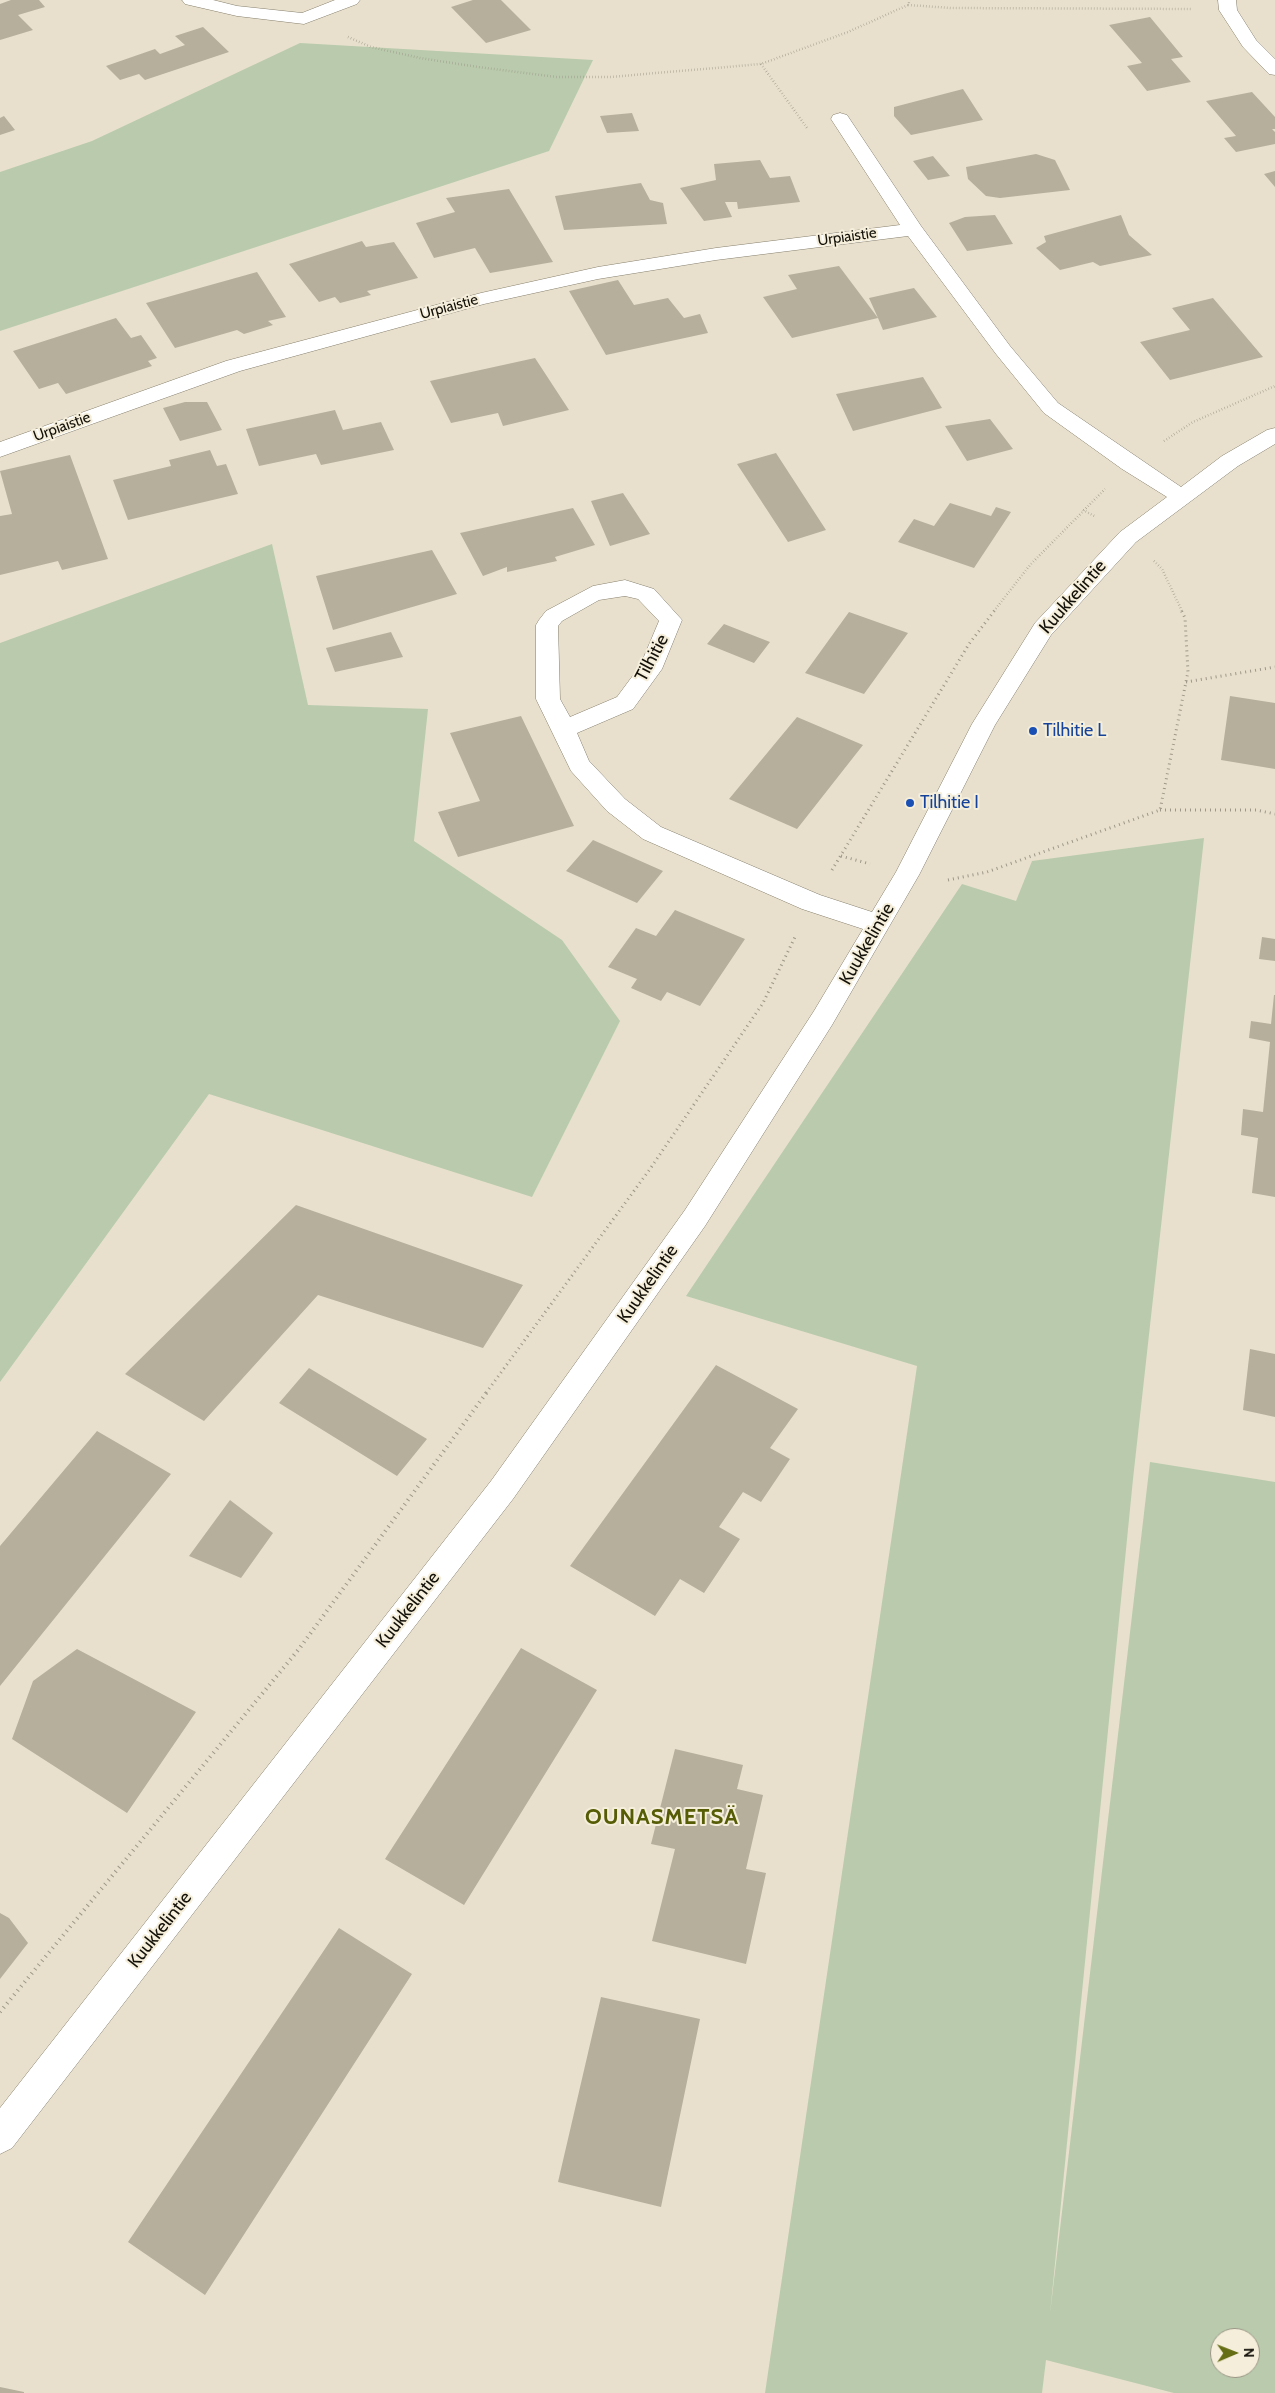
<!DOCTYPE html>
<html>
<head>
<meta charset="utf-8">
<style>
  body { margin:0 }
  #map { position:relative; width:1275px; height:2393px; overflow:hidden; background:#e8e0cd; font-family:Cabin,sans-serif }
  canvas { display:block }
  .north { position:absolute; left:1210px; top:2328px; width:50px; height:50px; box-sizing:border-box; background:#f5eeda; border:1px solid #9a9586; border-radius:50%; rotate:89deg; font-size:14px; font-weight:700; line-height:20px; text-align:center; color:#121009 }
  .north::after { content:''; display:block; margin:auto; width:18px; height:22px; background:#666e15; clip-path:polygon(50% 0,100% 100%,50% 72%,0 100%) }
</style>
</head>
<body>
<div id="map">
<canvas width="1275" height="2393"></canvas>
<div class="north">N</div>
</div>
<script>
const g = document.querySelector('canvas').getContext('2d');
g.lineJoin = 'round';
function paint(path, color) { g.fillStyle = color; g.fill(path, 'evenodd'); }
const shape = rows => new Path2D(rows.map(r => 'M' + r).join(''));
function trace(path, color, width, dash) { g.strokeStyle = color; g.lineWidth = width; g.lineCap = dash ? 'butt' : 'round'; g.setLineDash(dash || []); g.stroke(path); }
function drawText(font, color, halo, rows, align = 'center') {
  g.font = font + ' Cabin,sans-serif'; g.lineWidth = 4; g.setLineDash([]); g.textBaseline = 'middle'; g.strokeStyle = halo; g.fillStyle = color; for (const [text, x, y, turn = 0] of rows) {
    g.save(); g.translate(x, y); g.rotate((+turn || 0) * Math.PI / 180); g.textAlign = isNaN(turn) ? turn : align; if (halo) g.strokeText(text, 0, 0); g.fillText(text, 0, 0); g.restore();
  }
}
const green = shape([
  [300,43,593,60,549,151,0,331,0,172,92,141],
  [272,544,308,705,428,709,414,841,562,940,620,1021,532,1197,209,1094,0,1382,0,643],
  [1204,838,1133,1479,1050,2314,1150,1462,1275,1482,1275,2393,1174,2393,1046,2360,1042,2393,765,2393,917,1366,686,1296,962,884,1016,901,1032,861],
  [1220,2338,1250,2338,1250,2368,1220,2368]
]);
const building = shape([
  [11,0,39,0,45,7,18,15,33,30,0,40,0,4],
  [473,0,501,0,531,30,486,43,451,7],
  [1150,17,1183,57,1171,59,1191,82,1147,91,1127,66,1142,63,1109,25],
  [203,27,229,52,145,80,139,74,120,80,106,66,155,49,160,54,185,45,175,36],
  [963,89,983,120,911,135,894,116,894,107],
  [1252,92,1275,117,1275,129,1272,129,1275,132,1275,144,1236,152,1224,138,1236,136,1206,101],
  [632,113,639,131,607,133,600,116],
  [4,116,15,130,0,135,0,118],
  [1036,154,1055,160,1070,190,1000,198,986,196,968,179,966,167],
  [933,156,950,176,928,180,913,161],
  [760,160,770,178,790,176,800,202,738,209,737,202,725,202,732,217,704,221,680,188,716,180,714,164],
  [1275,171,1275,187,1264,174],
  [641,183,650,200,663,203,667,224,564,230,555,196],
  [509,189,553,262,490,273,475,248,434,258,416,223,455,212,446,198],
  [995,215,1013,244,967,251,949,223,965,217],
  [1121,215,1129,235,1152,255,1100,266,1093,262,1060,270,1036,248,1046,242,1044,236],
  [362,241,366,247,394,242,418,278,367,291,371,295,340,303,335,297,319,302,289,264],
  [839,266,878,318,869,298,914,288,937,317,883,330,878,318,792,338,763,297,797,289,788,275],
  [257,272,286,317,268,321,273,325,244,334,237,330,175,348,146,303],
  [618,280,634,305,668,298,684,318,700,314,708,333,606,355,569,291],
  [1213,298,1263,357,1170,380,1140,342,1190,330,1172,308],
  [116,318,131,338,141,335,157,358,148,361,152,366,66,394,58,383,39,389,13,351],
  [535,358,569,410,503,426,498,413,451,423,430,381],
  [923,377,942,408,853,431,836,394],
  [185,402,207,402,222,430,180,441,163,408],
  [335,410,343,430,381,422,394,450,321,465,316,454,259,466,246,429],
  [990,419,1013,449,967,461,945,426],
  [210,450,217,466,226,464,238,494,128,520,113,480,171,466,169,460],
  [776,453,826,530,788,542,737,464],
  [70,455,108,559,62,570,58,561,0,575,0,516,12,514,0,471],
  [623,493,650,534,610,546,591,501],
  [950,503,991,516,996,507,1011,512,974,568,898,542,914,519,934,526],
  [573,508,595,545,555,557,557,561,507,572,507,567,483,576,460,533],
  [432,550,457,594,333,630,316,576],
  [849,612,908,633,864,694,805,673],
  [724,624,770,642,754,663,707,644],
  [391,632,403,657,335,672,326,648],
  [1230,696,1275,703,1275,769,1221,760],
  [521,716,574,826,458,857,438,812,480,801,450,733],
  [797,717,863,745,797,829,729,799],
  [593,840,663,871,637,903,566,871],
  [675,910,745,939,700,1006,667,992,661,1001,631,988,637,979,608,967,636,928,656,936],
  [1262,937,1275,939,1275,961,1259,959],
  [1274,995,1275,995,1275,1197,1252,1193,1258,1138,1241,1135,1243,1109,1263,1112,1270,1042,1249,1038,1251,1021,1271,1024],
  [296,1205,523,1285,483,1348,318,1295,204,1421,125,1374],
  [1250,1349,1275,1354,1275,1417,1243,1410],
  [716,1365,798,1409,770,1448,790,1459,761,1502,743,1492,719,1527,740,1539,704,1593,680,1579,655,1616,570,1566],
  [309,1368,427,1439,397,1476,279,1403],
  [97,1431,171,1474,0,1686,0,1546],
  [230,1500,273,1533,241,1578,189,1556],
  [521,1648,597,1690,464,1905,385,1859],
  [77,1649,196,1712,127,1813,12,1739,33,1681],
  [675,1749,743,1765,737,1789,763,1795,746,1869,766,1873,746,1964,652,1941,675,1849,651,1844],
  [0,1913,9,1918,28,1943,0,1979],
  [339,1928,412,1974,205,2295,128,2242],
  [601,1997,700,2019,661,2207,558,2182],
  [0,2387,24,2392,24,2393,0,2393]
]);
const pathFar2 = shape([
  [908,5,951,8,1192,9],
  [348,37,371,47,420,58,478,67,557,77,610,77,761,64,848,32,908,5,910,0],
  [761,64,807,128],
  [1164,441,1193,422,1275,386],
  [1083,510,1096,517],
  [1154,561,1162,569,1182,611],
  [994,611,1030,565,1105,489]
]);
const pathFar1 = shape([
  [1186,682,1275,667],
  [1160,810,1256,810,1275,814],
  [841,856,870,864],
  [832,870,969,644,995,610],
  [948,880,987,872,1160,810,1188,672,1185,618,1181,610],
  [486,1393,650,1169,763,1003,796,935]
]);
const path = shape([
  [0,2012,299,1649,487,1392]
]);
const street = shape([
  [182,0,213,0,237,6,302,13,335,0,360,0,357,4,304,24,237,16,185,4,182,0],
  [1218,0,1236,0,1237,10,1256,40,1275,59,1275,75,1269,74,1243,47,1219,10,1218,0],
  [840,113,847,115,921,226,1010,346,1058,403,1181,487,1222,456,1267,430,1275,428,1275,444,1238,466,1136,542,1051,635,995,725,919,875,832,1025,705,1226,513,1499,12,2148,0,2154,0,2108,491,1481,685,1210,814,1011,863,929,802,909,643,839,607,811,571,771,536,699,536,625,539,620,546,611,593,586,625,580,654,589,682,620,662,669,633,709,577,733,589,761,625,799,661,827,820,895,872,912,896,872,972,724,1035,623,1120,532,1167,497,1122,469,1044,413,996,354,908,236,716,260,598,279,484,304,240,371,0,457,0,442,226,361,481,293,598,267,716,248,900,225,831,119,833,115,840,113],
  [625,596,638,599,659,621,640,666,617,697,570,717,560,699,558,626,562,621,599,600,625,596]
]);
const markers = [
  [1033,731,5,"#1a4fb4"],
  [910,803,5,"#1a4fb4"]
];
const farStreetnames = [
  ["Urpiaistie",847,237,-8],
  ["Urpiaistie",449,307,-15],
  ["Urpiaistie",62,427,-20]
];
const streetNames = [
  ["Kuukkelintie",1073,597,-49],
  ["Tilhitie",652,658,-62],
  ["Kuukkelintie",867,944,-60],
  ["Kuukkelintie",648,1284,-55],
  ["Kuukkelintie",408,1610,-52],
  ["Kuukkelintie",160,1930,-52]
];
const transitNames = [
  ["Tilhitie L",1043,731],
  ["Tilhitie I",920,803]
];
const districtNames = [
  ["OUNASMETSÄ",662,1818]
];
paint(green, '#b9cbac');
paint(building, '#b6af9c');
trace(street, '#867f6d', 1);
trace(pathFar2, '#9d9788', 2.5, [0.5, 2.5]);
trace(pathFar1, '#9d9788', 3, [1, 4]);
trace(path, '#9d9788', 4, [1, 4.5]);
paint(street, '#fff');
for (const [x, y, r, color] of markers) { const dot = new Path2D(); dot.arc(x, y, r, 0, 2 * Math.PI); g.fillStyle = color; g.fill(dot); trace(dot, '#f5eeda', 2); }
drawText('15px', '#121009', '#f5eeda', farStreetnames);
drawText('18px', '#121009', '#f5eeda', streetNames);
drawText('18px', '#164399', '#f5eeda', transitNames, 'left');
g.letterSpacing = '1px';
drawText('bold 22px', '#555c05', '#f5eeda', districtNames);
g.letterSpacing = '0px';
</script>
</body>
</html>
